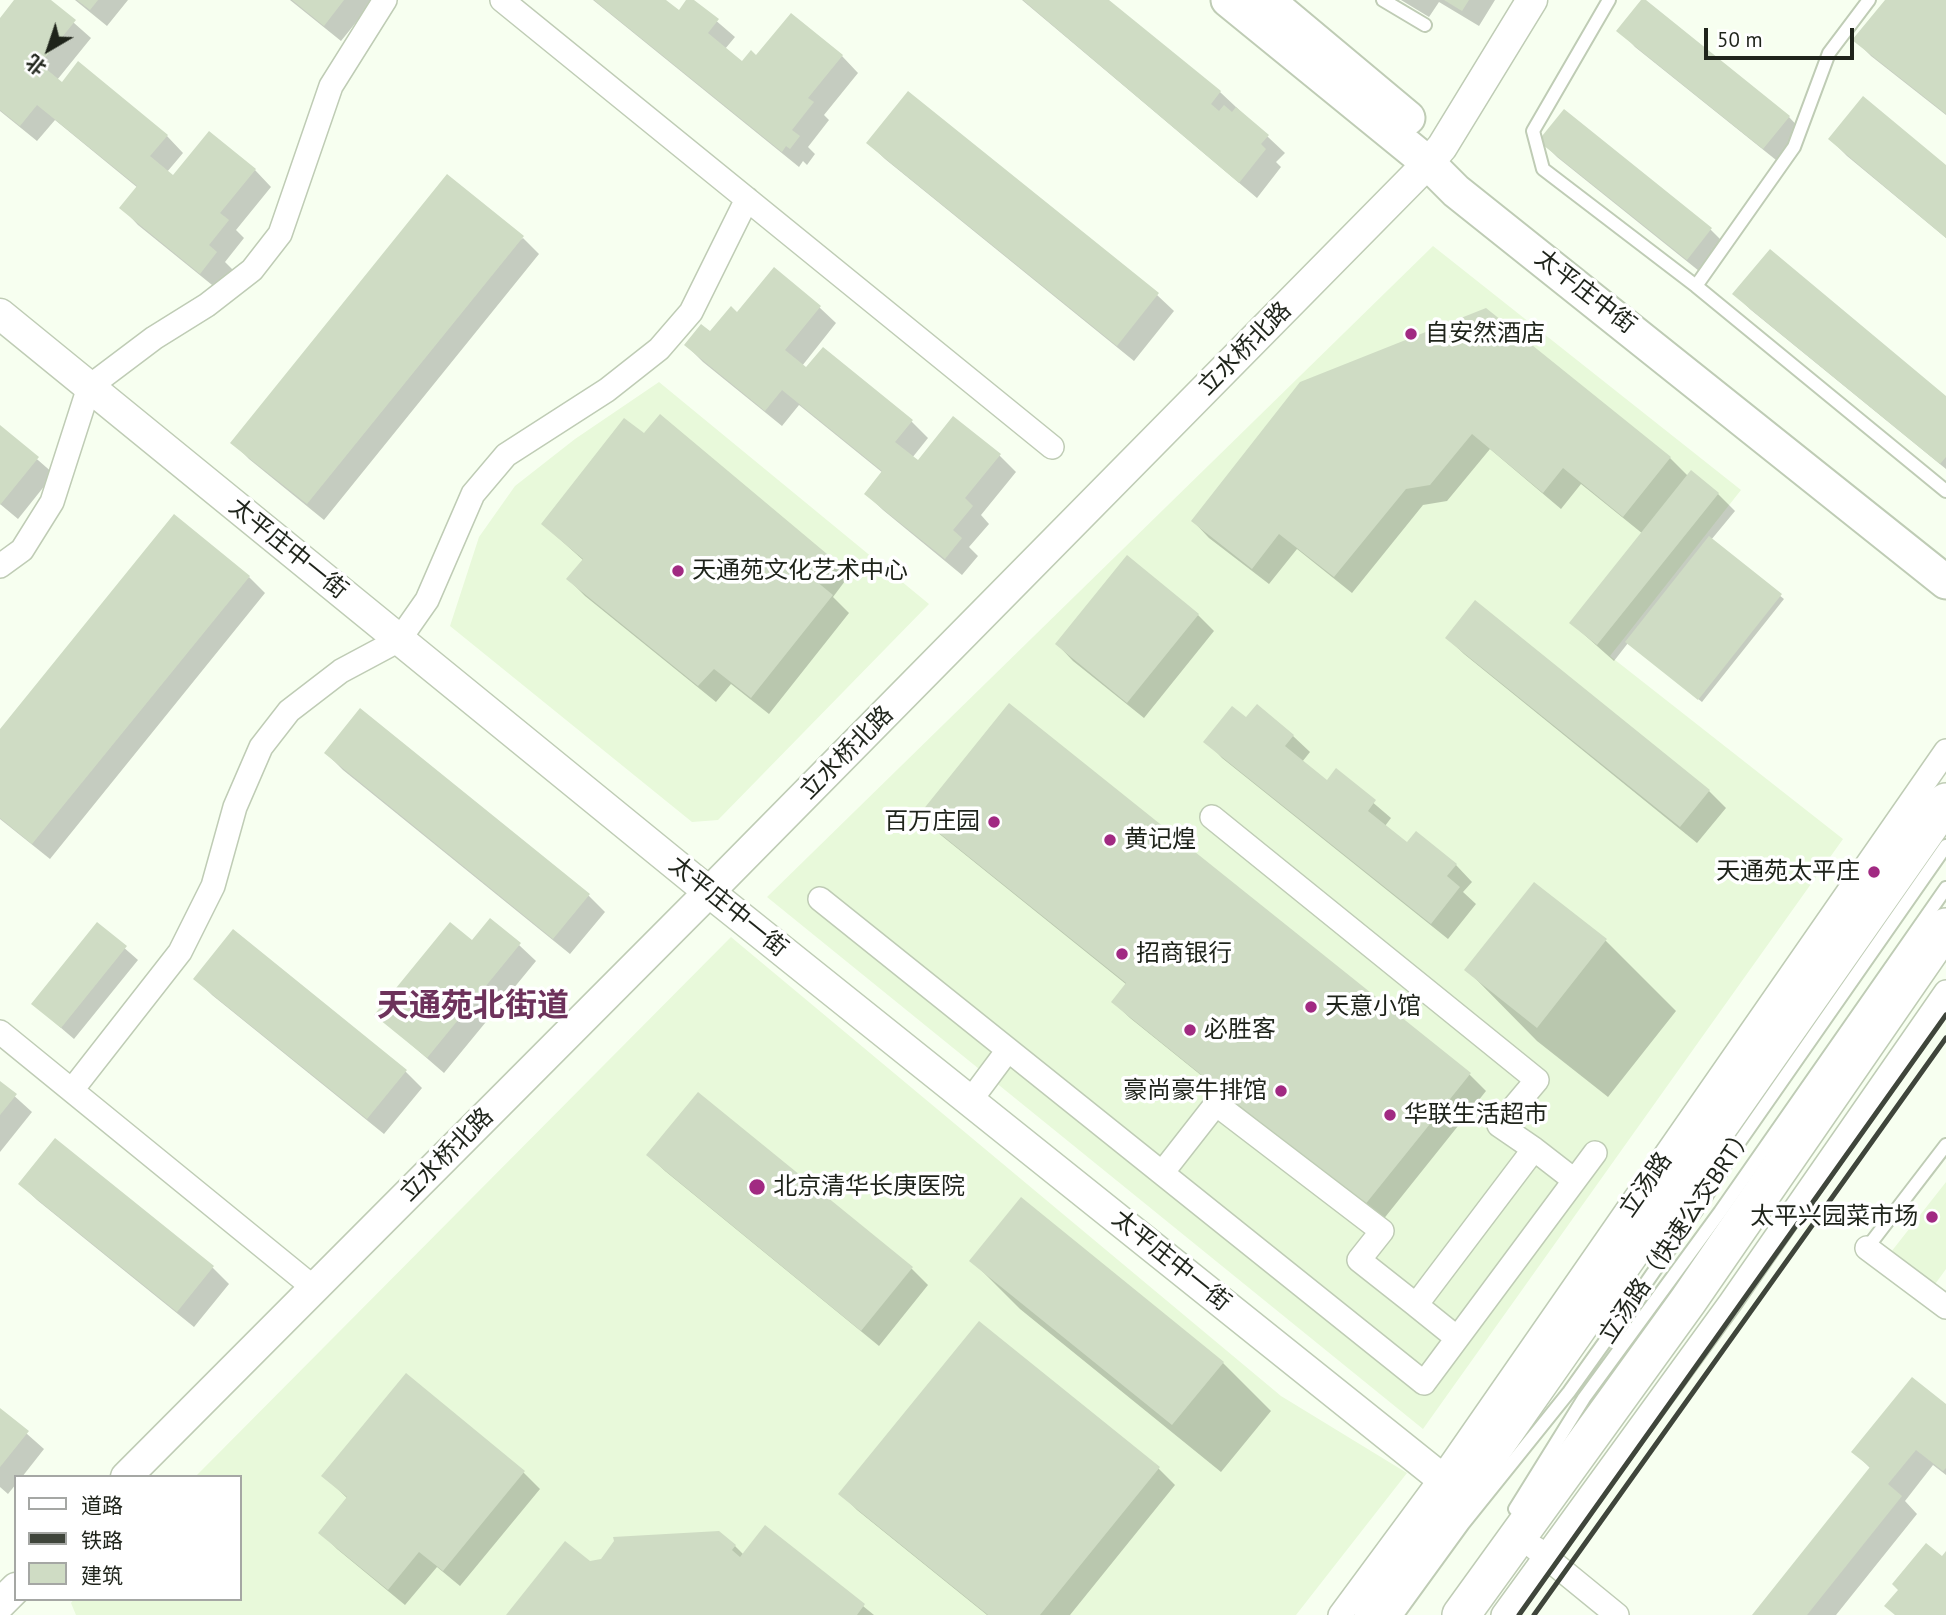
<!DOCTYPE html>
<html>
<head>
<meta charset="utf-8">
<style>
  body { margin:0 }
  #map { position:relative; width:1946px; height:1615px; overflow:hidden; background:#f7fff0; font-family:"PT Sans","Noto Sans SC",sans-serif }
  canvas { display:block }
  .legend { position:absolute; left:14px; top:1475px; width:228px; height:126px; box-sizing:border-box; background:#fff; border:2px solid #a5a7a4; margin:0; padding:9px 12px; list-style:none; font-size:21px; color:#1f241b }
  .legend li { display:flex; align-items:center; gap:14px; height:35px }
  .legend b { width:35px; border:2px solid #a5a7a4 }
  .north { position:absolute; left:14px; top:14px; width:70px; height:70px; -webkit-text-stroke:5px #fff; paint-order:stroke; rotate:219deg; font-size:19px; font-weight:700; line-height:28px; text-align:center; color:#1f241b }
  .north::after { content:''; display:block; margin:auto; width:24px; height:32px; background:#1f241b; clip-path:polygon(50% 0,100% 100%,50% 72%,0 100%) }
  .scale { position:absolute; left:1704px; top:28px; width:150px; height:32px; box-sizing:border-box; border:4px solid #1f241b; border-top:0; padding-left:9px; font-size:21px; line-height:24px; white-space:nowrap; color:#1f241b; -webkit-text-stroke:5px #fff; paint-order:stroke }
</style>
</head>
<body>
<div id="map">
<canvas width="1946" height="1615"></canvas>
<ul class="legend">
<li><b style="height:9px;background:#fff"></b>道路</li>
<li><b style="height:9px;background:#3f453b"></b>铁路</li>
<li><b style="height:19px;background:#cfdcc4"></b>建筑</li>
</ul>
<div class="north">北</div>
<div class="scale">50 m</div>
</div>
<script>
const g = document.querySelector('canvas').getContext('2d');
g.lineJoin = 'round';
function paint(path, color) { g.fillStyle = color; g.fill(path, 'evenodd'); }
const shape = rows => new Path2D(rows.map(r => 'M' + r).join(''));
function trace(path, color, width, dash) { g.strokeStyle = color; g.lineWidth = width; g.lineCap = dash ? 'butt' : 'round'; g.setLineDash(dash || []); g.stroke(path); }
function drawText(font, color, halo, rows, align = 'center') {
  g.font = font + ' "PT Sans","Noto Sans SC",sans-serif'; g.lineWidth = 7; g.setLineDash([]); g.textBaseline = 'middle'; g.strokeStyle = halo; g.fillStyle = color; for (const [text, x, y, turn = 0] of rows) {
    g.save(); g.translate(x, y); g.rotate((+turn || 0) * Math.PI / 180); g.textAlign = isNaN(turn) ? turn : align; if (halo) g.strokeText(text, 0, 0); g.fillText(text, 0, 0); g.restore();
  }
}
const built = shape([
  [1433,246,1741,490,1610,656,1843,839,1423,1429,767,897],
  [659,382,929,604,718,820,692,822,450,626,479,537,515,486,575,439],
  [731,937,1281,1396,1407,1473,1296,1615,76,1615,71,1603,74,1599,240,1599,240,1477,195,1477],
  [1946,1182,1946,1269,1933,1287,1891,1252]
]);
const shadow = shape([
  [17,0,48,0,91,38,57,80,167,136,183,153,167,172,173,177,255,170,271,187,236,230,244,238,225,262,233,270,217,289,138,225,122,208,138,188,55,120,37,141,0,111,0,20],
  [75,0,128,0,107,26],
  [290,0,374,0,341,41],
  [593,0,665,0,679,13,688,0,692,0,735,37,725,49,742,63,756,57,842,56,858,73,824,115,829,120,808,147,815,154,807,165,803,161,799,167],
  [1022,0,1107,0,1220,92,1268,137,1285,153,1276,162,1281,167,1257,198],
  [1401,0,1495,0,1479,26,1439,2,1429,17],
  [1643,0,1789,117,1805,134,1781,164,1635,47,1619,30],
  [1888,0,1946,0,1946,115,1871,56,1855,40],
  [1564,112,1711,230,1727,246,1704,275,1557,157,1541,141],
  [1830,139,1946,167,1946,238,1847,156],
  [868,143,1157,295,1174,311,1134,361,885,159],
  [523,238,539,254,324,520,249,459,233,443],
  [1734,294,1946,398,1946,469,1751,310],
  [819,307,836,323,802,366,911,421,928,438,912,458,918,463,999,455,1016,472,981,515,989,524,969,547,978,556,962,575,883,510,866,494,883,473,799,405,782,426,703,362,686,345,711,333,738,314],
  [1486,310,1670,458,1689,477,1692,473,1718,494,1735,511,1711,540,1784,599,1702,702,1628,643,1614,661,1571,623,1643,534,1581,484,1561,509,1490,449,1447,501,1423,505,1352,593,1297,549,1269,584,1209,538,1193,521],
  [0,427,54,474,18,519,0,504],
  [543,524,832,560,848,577,833,597,849,613,769,714,731,684,716,702,585,596,568,579,584,561],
  [249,577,265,593,50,859,0,819,0,732],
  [1475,603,1709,791,1726,808,1697,843,1464,654,1447,638],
  [1198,615,1214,631,1144,718,1073,661,1057,644],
  [1246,720,1293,736,1310,752,1302,762,1327,782,1336,771,1391,818,1385,826,1407,845,1456,865,1472,882,1463,892,1476,904,1448,939,1222,758,1206,741],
  [326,753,588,895,605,912,570,954,343,770],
  [920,816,1470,1075,1486,1091,1382,1221,1130,1018,1113,1002,1127,985,937,832],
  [1535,884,1606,941,1676,1011,1608,1097,1537,1041,1467,970],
  [97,924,138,960,74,1039,33,1004],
  [519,945,536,961,444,1073,377,1015],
  [196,979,405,1071,422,1088,384,1134,212,995],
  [0,1083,32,1112,0,1152],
  [648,1155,912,1269,928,1285,879,1346,665,1171],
  [20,1184,213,1268,229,1284,194,1327,37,1200],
  [972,1261,1223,1363,1271,1411,1221,1472,1020,1309],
  [1946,1407,1946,1475,1933,1465,1905,1501,1917,1514,1836,1615,1754,1615,1871,1469,1854,1452],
  [0,1410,44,1449,22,1477,16,1477,16,1484,8,1494,0,1487],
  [1158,1468,1175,1485,1070,1615,987,1615,857,1510,841,1494],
  [523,1472,540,1489,460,1586,437,1567,405,1605,337,1549,321,1533,348,1499,324,1476],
  [766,1527,874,1615,509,1615,589,1563,735,1546,744,1555]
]);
const building = shape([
  [14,0,51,0,76,20,40,64,62,82,78,61,168,135,150,156,173,175,209,131,256,169,220,213,229,220,209,245,217,252,200,274,119,208,137,186,37,105,20,126,0,110,0,18],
  [77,0,98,0,90,10],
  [292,0,344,0,324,26],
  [594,0,666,0,679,10,686,0,694,0,719,19,708,33,742,61,751,50,756,55,791,13,843,55,808,98,814,102,792,130,800,136,790,149,786,146,782,152],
  [1023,0,1109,0,1221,91,1211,104,1219,111,1224,105,1232,112,1236,107,1269,135,1261,144,1266,149,1239,183],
  [1444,0,1469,0,1462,11],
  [1641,0,1646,0,1790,116,1763,149,1616,31],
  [1885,0,1946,0,1946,114,1852,40],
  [908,91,1159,293,1117,346,866,143],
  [1863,96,1946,165,1946,238,1828,139],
  [1564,109,1712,228,1687,260,1538,141],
  [447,174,524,236,307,504,230,443],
  [1770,249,1946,396,1946,457,1940,464,1732,294],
  [774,267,821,306,785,350,806,367,823,347,913,420,895,442,918,460,953,416,1001,454,965,498,973,506,953,530,962,538,945,559,864,494,882,471,782,390,765,411,684,345,701,324,710,331,731,306,737,312],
  [1486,308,1671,457,1623,517,1563,468,1543,493,1472,434,1430,485,1406,489,1334,577,1279,534,1252,569,1191,521,1300,382],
  [660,414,833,559,816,581,833,595,751,698,714,669,698,686,566,579,583,559,541,524,624,418,644,433],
  [0,425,39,457,0,505],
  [1691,470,1719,493,1597,645,1569,623],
  [174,514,250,576,32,844,0,818,0,729],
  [1709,536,1782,594,1698,700,1625,642],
  [1127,555,1199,614,1127,703,1055,644],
  [1475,600,1710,790,1680,827,1445,638],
  [1009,703,1471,1073,1364,1206,1111,1002,1126,983,918,816],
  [1257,704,1294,735,1285,746,1327,780,1336,768,1376,800,1368,811,1407,842,1416,831,1457,864,1447,876,1460,887,1431,924,1203,742,1232,706,1246,717],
  [360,708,590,894,553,939,324,753],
  [1534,882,1607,939,1537,1028,1464,970],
  [490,918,521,943,427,1058,374,1015,450,922,472,940],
  [97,922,127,946,61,1028,31,1004],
  [233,929,407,1070,367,1119,193,979],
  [0,1081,17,1094,0,1115],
  [698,1092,913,1267,861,1331,646,1155],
  [55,1138,214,1266,177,1312,18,1184],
  [1021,1197,1224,1362,1172,1425,969,1261],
  [979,1321,1160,1467,1040,1615,988,1615,838,1494],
  [406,1373,525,1471,443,1571,419,1552,388,1590,318,1533,347,1497,321,1476],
  [1912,1377,1946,1404,1946,1468,1943,1471,1916,1450,1888,1484,1902,1496,1807,1615,1752,1615,1870,1467,1851,1452],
  [0,1408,29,1431,0,1467],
  [765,1525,865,1604,857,1615,506,1615,565,1541,590,1561,601,1559,614,1541,613,1537,719,1531,736,1545,732,1550,740,1557],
  [1926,1543,1942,1556,1946,1551,1946,1615,1895,1615,1884,1606,1898,1590,1892,1584]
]);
const service = shape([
  [1383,0,1425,25],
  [1609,0,1533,131,1543,169,1696,286,1946,491],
  [1696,286,1794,147,1829,53,1869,0],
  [1867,1248,1946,1145],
  [1515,1509,1584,1398,1720,1212,1946,888],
  [1397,1615,1463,1524,1569,1392,1614,1329,1705,1198,1738,1144,1946,846]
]);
const minor = shape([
  [502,0,1052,447],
  [0,566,22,550,52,502,89,387,154,338,207,305,252,270,280,234,331,86,385,0],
  [1212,817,1537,1080,1499,1125,1534,1149],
  [820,899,1424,1383,1595,1153],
  [0,1032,314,1288],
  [72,1090,180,952,213,886,235,807,261,747,289,711,341,671,399,640,427,600,473,494,506,455,607,390,659,349,691,312,747,199],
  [970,1101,1008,1050],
  [1162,1173,1216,1104,1382,1231,1359,1260,1416,1305,1534,1149,1574,1180],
  [1867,1248,1946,1307],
  [1416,1305,1457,1338],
  [1535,1548,1617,1615],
  [1340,1615,1442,1477,1946,751],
  [1503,1615,1730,1303,1946,992]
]);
const tertiary = shape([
  [0,314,709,892,1461,1494],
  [126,1477,709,892,1428,163,1442,147,1532,0],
  [0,1604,16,1588]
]);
const secondary = shape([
  [1228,0,1428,163,1456,191,1946,582],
  [1267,0,1408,118]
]);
const primary = shape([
  [1373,1615,1461,1494,1946,802],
  [1461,1615,1688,1301,1946,927]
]);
const rail = shape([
  [1519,1615,1946,1015],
  [1534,1615,1946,1038]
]);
const markers = [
  [1411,334,7,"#a12a82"],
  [678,571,7,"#a12a82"],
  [994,822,7,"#a12a82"],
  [1110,840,7,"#a12a82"],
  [1874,872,7,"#a12a82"],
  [1122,954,7,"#a12a82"],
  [1311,1007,7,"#a12a82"],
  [1190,1030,7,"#a12a82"],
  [1281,1091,7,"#a12a82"],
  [1390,1115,7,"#a12a82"],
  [757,1187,9,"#a12a82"],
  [1932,1217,7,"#a12a82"]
];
const streetNames = [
  ["太平庄中街",1585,292,38],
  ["立水桥北路",1245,349,-45],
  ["太平庄中一街",288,549,39],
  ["立水桥北路",847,753,-45],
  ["太平庄中一街",728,907,39],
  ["立水桥北路",447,1155,-45],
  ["立汤路",1646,1185,-55],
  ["立汤路（快速公交BRT）",1677,1235,-56],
  ["太平庄中一街",1171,1261,39]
];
const poiNames = [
  ["自安然酒店",1425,334],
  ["天通苑文化艺术中心",692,571],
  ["百万庄园",980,822,"right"],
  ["黄记煌",1124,840],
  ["天通苑太平庄",1860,872,"right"],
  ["招商银行",1136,954],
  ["天意小馆",1325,1007],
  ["必胜客",1204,1030],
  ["豪尚豪牛排馆",1267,1091,"right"],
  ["华联生活超市",1404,1115],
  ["北京清华长庚医院",773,1187],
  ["太平兴园菜市场",1918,1217,"right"]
];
const districtNames = [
  ["天通苑北街道",473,1007]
];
paint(built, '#e8f9da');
paint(shadow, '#0003');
paint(building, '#cfdcc4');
trace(service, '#bfccb5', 16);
trace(minor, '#bfccb5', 26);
trace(tertiary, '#bfccb5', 33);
trace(secondary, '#bfccb5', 37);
trace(primary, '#bfccb5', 40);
trace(service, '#fff', 12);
trace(minor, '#fff', 23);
trace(tertiary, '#fff', 30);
trace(secondary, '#fff', 33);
trace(primary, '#fff', 37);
trace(rail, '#3f453b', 5);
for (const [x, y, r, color] of markers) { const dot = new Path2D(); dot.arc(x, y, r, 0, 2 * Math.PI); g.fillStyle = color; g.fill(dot); trace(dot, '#fff', 2.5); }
drawText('24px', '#1f241b', '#fff', streetNames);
drawText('24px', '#1f241b', '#fff', poiNames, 'left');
drawText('bold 32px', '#6d325b', '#fff', districtNames);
</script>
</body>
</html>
